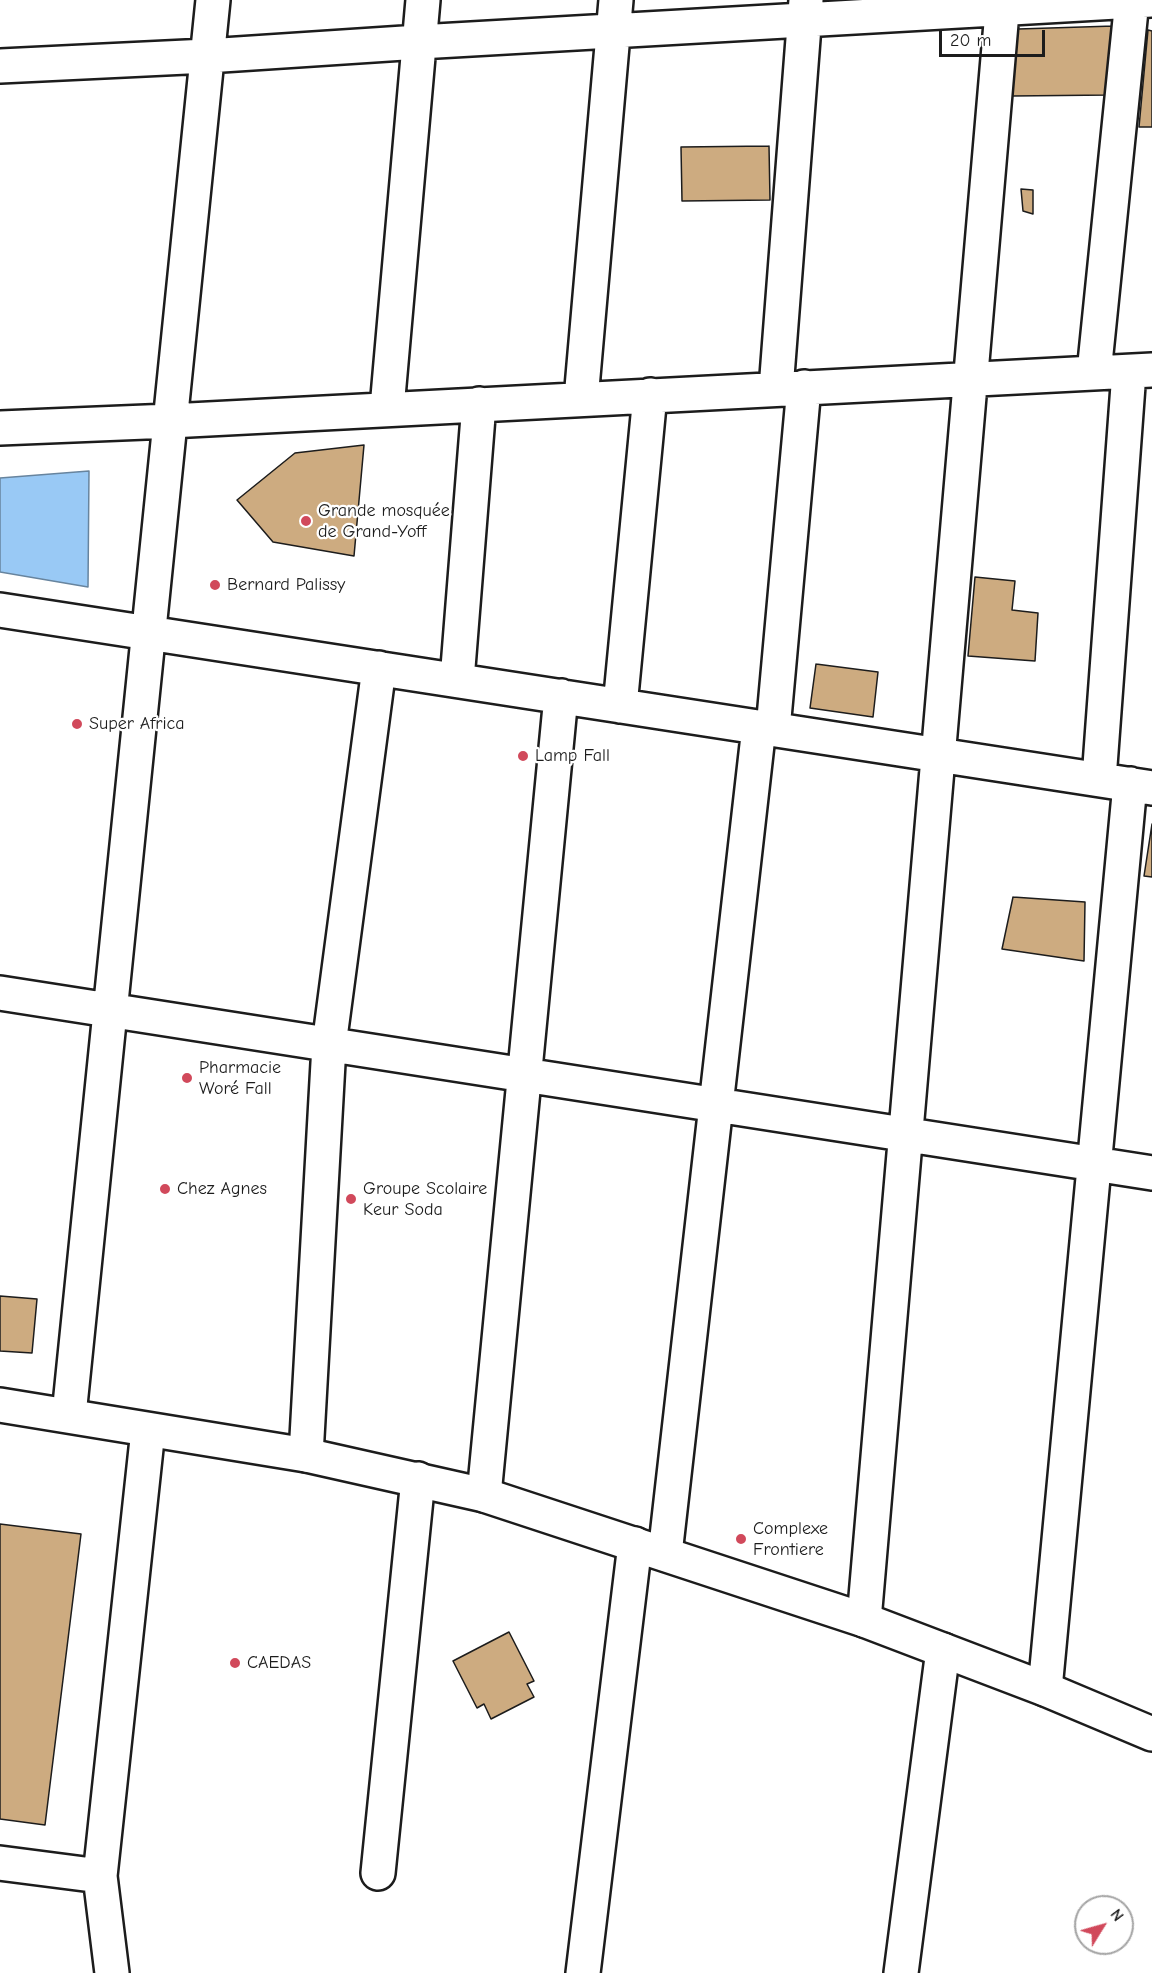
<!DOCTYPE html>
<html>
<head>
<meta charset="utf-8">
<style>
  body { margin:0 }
  #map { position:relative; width:1152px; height:1973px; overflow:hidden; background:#fff; font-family:"Comic Neue",sans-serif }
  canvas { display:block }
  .north { position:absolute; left:1074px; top:1895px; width:60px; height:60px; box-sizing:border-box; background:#fff; border:2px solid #a4a4a4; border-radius:50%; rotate:53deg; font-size:16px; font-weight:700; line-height:24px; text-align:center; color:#1c1c1c }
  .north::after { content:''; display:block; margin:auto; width:21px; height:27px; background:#d1495b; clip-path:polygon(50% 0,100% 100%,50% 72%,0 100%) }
  .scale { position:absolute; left:939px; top:30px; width:106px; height:27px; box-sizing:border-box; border:3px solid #1c1c1c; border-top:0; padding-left:8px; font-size:18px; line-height:21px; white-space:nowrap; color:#1c1c1c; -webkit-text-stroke:4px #fff; paint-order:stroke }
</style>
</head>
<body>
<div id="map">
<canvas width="1152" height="1973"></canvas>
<div class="north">N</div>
<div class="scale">20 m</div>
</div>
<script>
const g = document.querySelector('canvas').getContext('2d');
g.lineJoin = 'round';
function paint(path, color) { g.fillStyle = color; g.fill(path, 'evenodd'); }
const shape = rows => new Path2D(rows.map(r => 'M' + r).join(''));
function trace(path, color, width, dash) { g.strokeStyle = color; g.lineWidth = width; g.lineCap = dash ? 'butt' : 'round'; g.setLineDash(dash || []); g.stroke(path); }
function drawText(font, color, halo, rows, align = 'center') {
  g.font = font + ' "Comic Neue",sans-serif'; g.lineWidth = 4.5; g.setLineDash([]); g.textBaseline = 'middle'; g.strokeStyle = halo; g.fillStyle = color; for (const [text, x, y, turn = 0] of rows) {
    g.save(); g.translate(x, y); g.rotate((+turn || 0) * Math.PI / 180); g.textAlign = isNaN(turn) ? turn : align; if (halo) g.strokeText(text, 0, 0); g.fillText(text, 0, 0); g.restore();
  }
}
const water = shape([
  [89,471,88,587,0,572,0,478,89,471]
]);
const building = shape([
  [1114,26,1110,95,1012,96,1018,29,1114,26],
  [1148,30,1152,31,1152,127,1139,127,1148,30],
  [769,146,770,200,682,201,681,147,769,146],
  [1021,189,1033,190,1033,214,1023,211,1021,189],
  [364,445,354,556,273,542,237,500,295,453,364,445],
  [975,577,1015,581,1012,610,1038,613,1035,661,968,656,975,577],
  [816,664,878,672,873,717,810,708,816,664],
  [1152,824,1152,877,1144,876,1152,824],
  [1013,897,1085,902,1084,961,1002,949,1013,897],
  [0,1296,37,1299,32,1353,0,1351,0,1296],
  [0,1524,81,1534,45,1825,0,1819,0,1524],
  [509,1632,534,1681,527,1684,534,1697,491,1719,484,1704,477,1708,453,1661,509,1632]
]);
const minor = shape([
  [0,66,207,56,419,42,1151,0],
  [1094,373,1132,0],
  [776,389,806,0],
  [581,399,616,0],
  [387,408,423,0],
  [0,428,170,421,1152,370],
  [0,610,1152,788],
  [457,680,479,404],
  [620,706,650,395],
  [773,729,804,387],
  [1099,779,1129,372],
  [0,993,1152,1173],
  [69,1415,213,0],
  [306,1455,329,1045,379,668],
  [484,1495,561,696],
  [665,1554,759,727],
  [864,1620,1003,0],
  [1045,1689,1130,784],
  [0,1863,100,1876],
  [378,1873,418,1479],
  [112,1973,100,1876,148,1430],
  [583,1973,635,1544],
  [901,1973,943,1650]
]);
const tertiary = shape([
  [0,1405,306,1455,484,1495,864,1620,1045,1689,1152,1734]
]);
const markers = [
  [306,521,6,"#d1495b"],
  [215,585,6,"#d1495b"],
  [77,724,6,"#d1495b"],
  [523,756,6,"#d1495b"],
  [187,1078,6,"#d1495b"],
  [165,1189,6,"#d1495b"],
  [351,1199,6,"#d1495b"],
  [741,1539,6,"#d1495b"],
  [235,1663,6,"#d1495b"]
];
const poiNames = [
  ["Grande mosquée",318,511],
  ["de Grand-Yoff",318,532],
  ["Bernard Palissy",227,585],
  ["Super Africa",89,724],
  ["Lamp Fall",535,756],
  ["Pharmacie",199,1068],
  ["Woré Fall",199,1089],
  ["Chez Agnes",177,1189],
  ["Groupe Scolaire",363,1189],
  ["Keur Soda",363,1210],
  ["Complexe",753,1529],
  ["Frontiere",753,1550],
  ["CAEDAS",247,1663]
];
paint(water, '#99c9f5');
trace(water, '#67849e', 1.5);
paint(building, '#cdab80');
trace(building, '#1c1c1c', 1.5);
trace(minor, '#1c1c1c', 38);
trace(tertiary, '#1c1c1c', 38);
trace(minor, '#fff', 33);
trace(tertiary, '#fff', 33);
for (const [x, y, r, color] of markers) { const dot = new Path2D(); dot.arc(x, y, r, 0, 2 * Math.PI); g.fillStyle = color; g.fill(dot); trace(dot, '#fff', 2); }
drawText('18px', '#1c1c1c', '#fff', poiNames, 'left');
</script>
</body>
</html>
